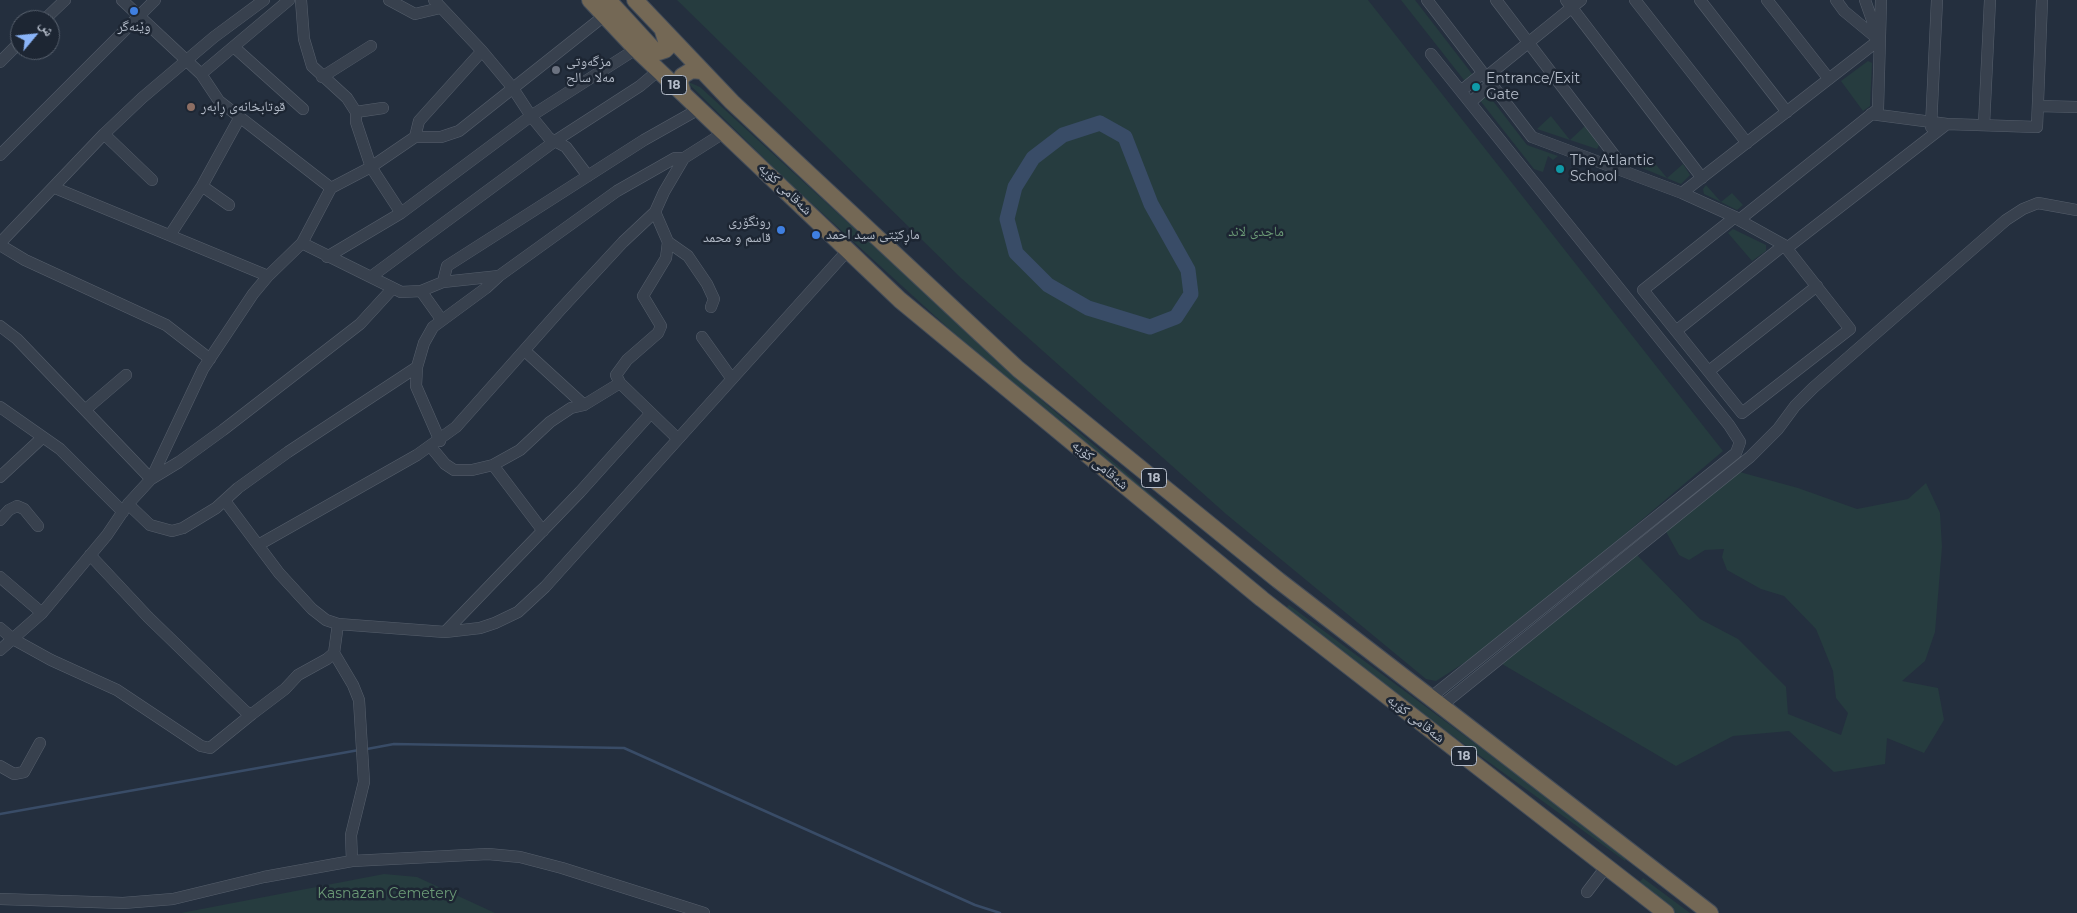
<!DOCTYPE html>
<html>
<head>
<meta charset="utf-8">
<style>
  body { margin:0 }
  #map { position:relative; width:2077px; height:913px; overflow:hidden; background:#242f3e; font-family:Montserrat,"Noto Naskh Arabic",sans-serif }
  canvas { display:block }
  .north { position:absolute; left:10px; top:10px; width:50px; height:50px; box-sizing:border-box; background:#1d2633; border:1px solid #59626f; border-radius:50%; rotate:62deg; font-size:14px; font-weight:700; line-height:20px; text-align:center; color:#b4bcc9 }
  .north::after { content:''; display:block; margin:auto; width:18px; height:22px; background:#8ab4f8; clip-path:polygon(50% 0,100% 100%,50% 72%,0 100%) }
</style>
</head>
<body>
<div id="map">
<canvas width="2077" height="913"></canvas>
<div class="north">ش</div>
</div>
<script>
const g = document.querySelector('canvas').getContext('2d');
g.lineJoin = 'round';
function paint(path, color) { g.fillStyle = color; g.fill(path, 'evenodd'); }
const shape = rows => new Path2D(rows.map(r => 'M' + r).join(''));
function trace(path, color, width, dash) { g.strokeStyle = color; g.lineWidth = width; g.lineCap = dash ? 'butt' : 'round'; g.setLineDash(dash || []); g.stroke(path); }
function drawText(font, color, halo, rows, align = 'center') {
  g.font = font + ' Montserrat,"Noto Naskh Arabic",sans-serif'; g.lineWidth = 5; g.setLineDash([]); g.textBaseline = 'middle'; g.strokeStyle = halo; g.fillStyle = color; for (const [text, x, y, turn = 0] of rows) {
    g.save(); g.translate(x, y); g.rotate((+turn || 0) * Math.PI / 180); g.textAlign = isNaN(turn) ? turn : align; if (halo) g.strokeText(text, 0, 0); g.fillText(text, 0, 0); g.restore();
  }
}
const green = shape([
  [677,0,1368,0,1723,451,1500,640,1436,681,1426,679,1226,514,961,278],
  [1401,0,1415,0,1527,145,1558,156,1553,160,1548,156,1543,172,1534,169],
  [1868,61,1872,63,1870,106,1863,111,1841,81],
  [686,81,700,87,1045,403,1247,577,970,348,786,180],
  [1551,116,1570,140,1585,126,1599,145,1597,149,1537,129],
  [1648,155,1667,178,1683,164,1690,175,1681,184,1635,165],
  [1706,185,1721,202,1732,193,1743,205,1737,210,1721,202,1704,194,1703,189],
  [1733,229,1766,245,1766,251,1752,261,1728,233],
  [1736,471,1798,488,1857,509,1908,499,1926,483,1940,513,1942,547,1935,632,1925,661,1902,681,1938,688,1944,720,1924,753,1887,738,1885,764,1834,772,1789,731,1733,736,1676,766,1497,661,1635,553,1700,619,1738,639,1786,687,1788,714,1841,735,1848,713,1836,698,1833,671,1816,629,1784,596,1761,589,1727,570,1722,557,1724,549,1705,550,1689,560,1679,555,1664,528],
  [1289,605,1539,791,1626,859,1625,861,1384,686,1286,608],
  [384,874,417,877,495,913,181,913],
  [1643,878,1690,913,1673,913,1636,886]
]);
const stream = shape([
  [367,749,394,744,624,748,975,905,1000,913],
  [0,814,359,750]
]);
const river = shape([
  [1100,123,1125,137,1151,204,1188,270,1191,294,1176,317,1150,327,1088,308,1048,285,1016,253,1007,219,1015,187,1033,158,1063,135,1100,123]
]);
const minor = shape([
  [122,0,201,74,219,101,331,188],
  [301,0,304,39,312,66,347,98,356,112,383,108],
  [389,0,415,14,440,8],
  [1427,0,1532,137,1682,193,1735,217,1739,220,1784,245,1850,329,1742,413,1643,290,1735,217],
  [1496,0,1627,172],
  [1566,0,1702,178],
  [1635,0,1747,143],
  [1700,0,1787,112],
  [1767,0,1829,79],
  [1836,0,1844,11,1879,40],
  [1865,0,1877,34],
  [44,20,65,0],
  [235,48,303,109],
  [482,51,512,87,531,116,549,138,566,147,588,176],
  [0,62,20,42],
  [201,74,289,0],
  [322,77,371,46],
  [1486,77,1581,0],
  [1462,90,1483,73],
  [1471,102,1491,84],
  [2038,106,2077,107],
  [356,112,356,122,371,167,401,213],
  [1871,114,1947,124,2037,127,2042,0],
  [1984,125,1990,0],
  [1931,127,1937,0],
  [104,134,152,180],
  [415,137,441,137,459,131,604,16],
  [0,155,155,0],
  [202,186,229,205],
  [55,188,268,276],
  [1682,193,1879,40],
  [655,212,668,242,688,256,707,284,714,299,711,307],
  [1739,220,1878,109,1881,0],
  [170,235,202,186,240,117],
  [0,243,104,134,142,98,214,37,264,0],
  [302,243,401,292,421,291,443,282,499,276,617,191,675,158,684,158,725,132],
  [0,245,25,260,166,325,210,359],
  [1787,248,1947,124],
  [327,257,401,213,531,116,636,49],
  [372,276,555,141,640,86,659,70],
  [443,282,447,266,644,140,699,109],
  [421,291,441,319],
  [0,326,17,339,151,479,179,462,223,430,360,324,393,288],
  [1676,331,1784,245],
  [702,337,732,379],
  [525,351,584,405],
  [1709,371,1817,286],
  [620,383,678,439],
  [0,407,60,449,123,512],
  [85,410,126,375],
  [440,441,416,386,417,367,424,343,433,327,486,288,499,276],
  [431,447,445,464,454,470,472,470,493,465,520,450,550,422,571,408,584,405,620,383,616,375,627,360,658,333,661,326,643,296,666,258,668,242],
  [493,465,543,531],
  [0,477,43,437],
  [225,501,279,573,312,609,326,620,338,624,445,632,480,628,495,623,518,612,545,587,848,250],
  [128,504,150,525,172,531,183,528,216,508,238,488,288,452,417,367],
  [0,520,9,510,17,506,24,509,38,526],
  [260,544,417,455,456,427,561,309,623,242,655,212,664,192,684,158],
  [90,555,148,617,246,712,252,714,285,689,298,675,327,659,334,653,338,624],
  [0,577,42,613],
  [0,628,13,639,51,660,117,690,201,746,210,748,252,714],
  [445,632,580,492,651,413],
  [0,650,42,613,107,535,128,504,151,479,203,369,253,294,268,276,302,243,331,188,371,167,415,137,419,121,482,51,434,0],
  [334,653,353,685,359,700,364,782,351,835,352,861],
  [1430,698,1736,453,1740,442,1729,425,1431,54],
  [1441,706,1750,457,1778,429,1795,406,1813,388,2006,220,2023,209,2038,203,2077,210],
  [0,766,14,774,24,772,40,743],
  [1587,892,1606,867],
  [0,899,123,903,173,899,264,877,352,861,488,854,520,857,562,868,704,913]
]);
const highway = shape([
  [590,0,636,49,900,300,1262,599,1666,913],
  [604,0,609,1,654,50,659,52,665,50,668,47,663,31],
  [635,0,732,102,1018,369,1278,580,1710,913],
  [683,93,680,83,682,76,692,70,701,71]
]);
const markers = [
  [134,11,5,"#3f7fe0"],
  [556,70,5,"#6b7280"],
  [1476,87,5,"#0f9aa8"],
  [191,107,5,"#8d6e63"],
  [1560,169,5,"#0f9aa8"],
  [781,230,5,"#3f7fe0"],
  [816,235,5,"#3f7fe0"]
];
const shields = [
  [674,85,25],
  [1154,478,25],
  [1464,756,25]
];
const shieldNames = [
  ["18",674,85],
  ["18",1154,478],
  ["18",1464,756]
];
const poiNames = [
  ["وێنەگر",134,27,"center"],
  ["مزگەوتی",566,62],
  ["مەلا سالح",566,78],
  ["Entrance/Exit",1486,79],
  ["Gate",1486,95],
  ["قوتابخانەی ڕابەر",201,107],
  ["The Atlantic",1570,161],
  ["School",1570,177],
  ["رونگۆری",771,222,"right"],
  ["قاسم و محمد",771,238,"right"],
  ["ماڕکێتی سید احمد",826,235]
];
const streetNames = [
  ["شەقامی کۆیە",785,189,44],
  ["شەقامی کۆیە",1100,465,40],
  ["شەقامی کۆیە",1416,719,38]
];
const parkNames = [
  ["ماجدی لاند",1256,232],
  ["Kasnazan Cemetery",387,894]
];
paint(green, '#263c3f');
trace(stream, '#394c67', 2.5);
trace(river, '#394c67', 15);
trace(minor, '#565f6c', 12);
trace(highway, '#434c59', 18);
trace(minor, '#38414e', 11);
trace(highway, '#746855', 16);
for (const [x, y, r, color] of markers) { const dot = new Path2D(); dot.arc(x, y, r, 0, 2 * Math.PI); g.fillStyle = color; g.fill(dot); trace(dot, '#1d2633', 2); }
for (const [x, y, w] of shields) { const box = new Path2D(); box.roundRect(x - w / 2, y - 9.5, w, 19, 4); g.fillStyle = '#1d2633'; g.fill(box); trace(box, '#b4bcc9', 1); }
drawText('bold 12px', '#b4bcc9', null, shieldNames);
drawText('14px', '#b4bcc9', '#1d2633', poiNames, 'left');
drawText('14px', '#b4bcc9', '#1d2633', streetNames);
drawText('14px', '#6b9a76', '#1d2633', parkNames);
</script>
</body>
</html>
